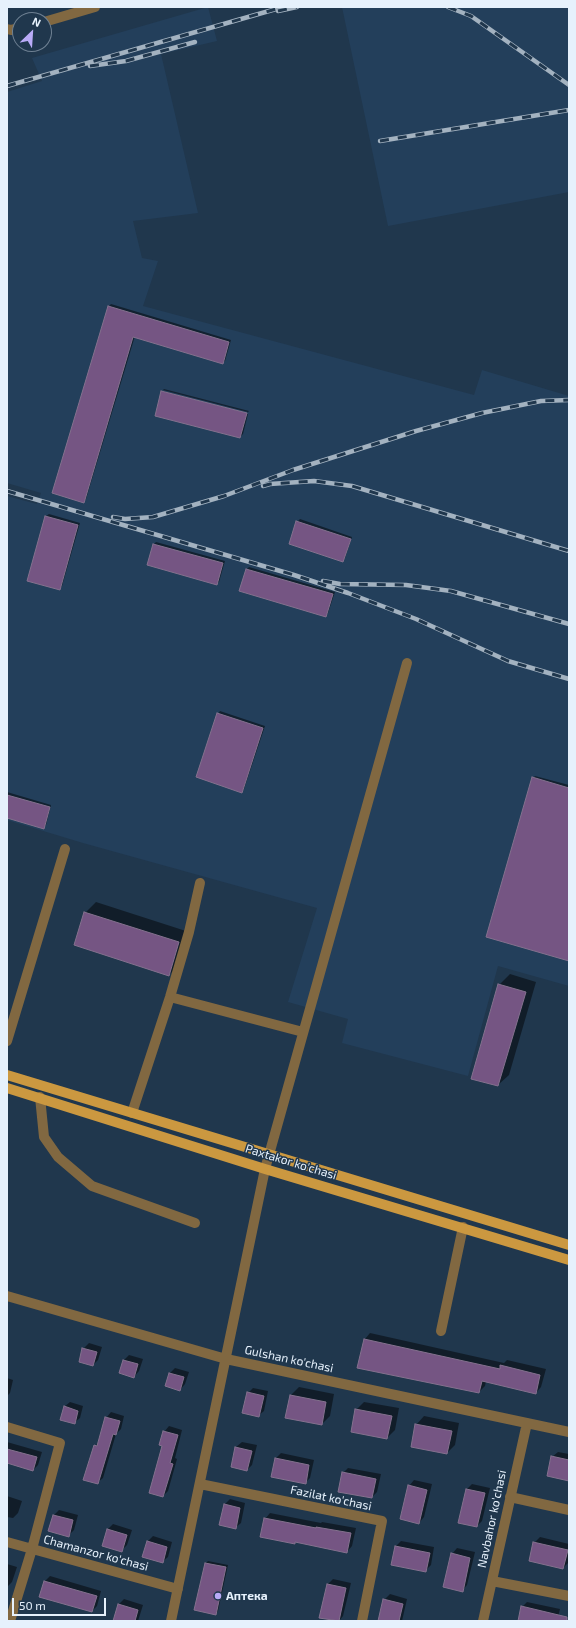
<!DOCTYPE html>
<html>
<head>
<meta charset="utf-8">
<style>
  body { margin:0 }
  #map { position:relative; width:576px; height:1628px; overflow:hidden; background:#20374d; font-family:"Exo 2",sans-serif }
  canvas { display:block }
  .frame { position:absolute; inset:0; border:8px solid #e6f1fc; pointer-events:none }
  .north { position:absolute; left:12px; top:12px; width:40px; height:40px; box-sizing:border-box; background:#20374d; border:1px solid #6f8193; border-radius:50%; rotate:25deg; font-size:11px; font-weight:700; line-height:16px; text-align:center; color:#e6f1fc }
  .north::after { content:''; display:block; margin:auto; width:14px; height:18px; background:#b9abf7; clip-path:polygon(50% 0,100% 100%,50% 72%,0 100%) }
  .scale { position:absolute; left:12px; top:1598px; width:94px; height:18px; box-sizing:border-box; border:2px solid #e6f1fc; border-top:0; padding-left:5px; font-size:12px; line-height:14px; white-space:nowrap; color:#e6f1fc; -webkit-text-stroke:3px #20374d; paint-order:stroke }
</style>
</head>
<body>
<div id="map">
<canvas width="576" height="1628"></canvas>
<div class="frame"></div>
<div class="north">N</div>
<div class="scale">50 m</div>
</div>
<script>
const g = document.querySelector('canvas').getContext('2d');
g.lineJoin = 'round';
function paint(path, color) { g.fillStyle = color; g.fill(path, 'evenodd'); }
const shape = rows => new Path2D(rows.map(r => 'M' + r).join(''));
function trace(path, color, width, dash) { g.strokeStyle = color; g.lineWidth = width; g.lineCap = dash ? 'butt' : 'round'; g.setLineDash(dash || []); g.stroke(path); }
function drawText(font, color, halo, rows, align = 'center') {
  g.font = font + ' "Exo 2",sans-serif'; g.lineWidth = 3; g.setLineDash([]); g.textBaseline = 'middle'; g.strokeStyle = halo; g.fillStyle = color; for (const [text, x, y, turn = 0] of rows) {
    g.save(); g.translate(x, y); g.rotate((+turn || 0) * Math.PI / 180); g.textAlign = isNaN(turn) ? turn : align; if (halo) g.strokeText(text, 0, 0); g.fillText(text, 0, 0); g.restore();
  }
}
const built = shape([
  [208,7,217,41,161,54,198,213,133,221,142,258,158,261,143,306,474,395,482,370,569,396,569,986,498,966,468,1076,342,1043,348,1019,288,1002,317,908,83,843,7,820,7,496,37,504,41,493,7,483,7,92,42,81,32,58],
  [342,7,569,7,569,192,388,226]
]);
const shadow = shape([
  [111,304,231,340,225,361,222,363,135,336,86,499,83,502,53,492,109,306],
  [164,389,249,411,248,412,163,390],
  [162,391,248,414,243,434,240,437,156,415],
  [49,514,80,523,62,586,59,589,46,516],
  [300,519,352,537,345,558,343,561,297,522],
  [156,542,225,561,219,582,216,584,148,565,154,544],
  [249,567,335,592,328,613,326,616,240,591,247,569],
  [220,711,265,726,244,789,242,792,218,714],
  [535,776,569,785,569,960,533,778],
  [7,792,51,805,46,825,43,827,7,817],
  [96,902,189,932,180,964,169,975,85,913],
  [510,974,536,982,509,1075,498,1085,473,1078,499,985],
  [370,1333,504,1363,507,1360,546,1369,541,1387,536,1393,486,1381,485,1386,479,1392,358,1367,365,1339],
  [89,1343,102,1347,98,1360,93,1365,83,1349],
  [129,1355,143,1359,139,1371,134,1377,120,1373,124,1360],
  [175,1368,189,1372,185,1384,180,1390,170,1373],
  [7,1378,13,1380,10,1393,7,1396],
  [299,1387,334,1394,330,1416,322,1424,291,1395],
  [253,1388,268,1391,264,1411,258,1416,248,1393],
  [70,1402,83,1406,80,1418,74,1423,64,1407],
  [364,1402,399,1408,395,1430,387,1438,356,1410],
  [111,1412,124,1416,121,1429,116,1434,103,1478,97,1483,95,1446,99,1442,106,1418],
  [424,1416,459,1423,455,1445,447,1453,416,1425],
  [169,1426,182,1430,175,1458,177,1459,168,1491,163,1496,164,1432],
  [7,1442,42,1452,38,1465,33,1470,7,1463],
  [242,1442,257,1445,252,1465,247,1470,232,1467,236,1447],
  [558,1452,569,1454,569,1480,552,1457],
  [281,1453,314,1460,310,1478,305,1483,276,1458],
  [348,1468,381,1474,377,1492,372,1497,343,1473],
  [414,1480,432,1484,424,1517,419,1523,409,1486],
  [472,1484,490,1488,482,1521,477,1526,467,1489],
  [7,1496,22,1501,18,1513,13,1518,7,1517],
  [230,1499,245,1503,241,1523,235,1528,224,1505],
  [59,1510,78,1515,74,1530,68,1536,49,1530,54,1515],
  [270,1513,321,1523,322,1522,356,1528,352,1546,347,1552,296,1541,294,1543,265,1519],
  [113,1524,132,1530,127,1545,122,1550,107,1530],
  [153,1536,172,1542,168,1557,162,1562,148,1541],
  [540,1537,569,1544,568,1563,563,1568,534,1543],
  [401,1541,434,1547,431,1565,425,1571,392,1564,396,1546],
  [457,1548,475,1552,467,1585,462,1591,452,1554],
  [208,1561,228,1565,218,1611,216,1614,196,1609,206,1563],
  [7,1564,17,1567,12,1582,7,1587],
  [50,1576,101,1591,97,1606,92,1611,44,1582],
  [333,1579,351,1583,343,1616,339,1621,320,1617,328,1584],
  [390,1594,407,1599,402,1621,380,1621,384,1600],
  [124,1599,143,1605,138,1621,117,1621,118,1605],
  [527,1602,560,1609,557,1621,519,1621,522,1607]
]);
const building = shape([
  [108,306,229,342,223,364,133,337,84,503,52,493,108,306],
  [161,391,247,413,240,438,155,416,161,391],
  [45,516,78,525,60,590,27,581,45,516],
  [296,521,351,539,343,562,289,544,296,521],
  [153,544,223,563,217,585,147,565,153,544],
  [246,569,333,594,326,617,239,591,246,569],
  [217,713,263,728,242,793,196,777,217,713],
  [532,777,569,788,569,961,486,937,532,777],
  [7,795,50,807,44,829,7,818,7,795],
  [84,912,179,942,169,976,74,945,84,912],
  [498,984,526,992,498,1086,471,1079,498,984],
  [364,1339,500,1369,500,1365,540,1375,536,1394,482,1381,479,1393,357,1368,364,1339],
  [82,1348,97,1352,93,1366,79,1362,82,1348],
  [123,1360,138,1364,134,1378,119,1373,123,1360],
  [169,1373,184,1377,180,1391,165,1386,169,1373],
  [247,1392,264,1396,259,1417,242,1413,247,1392],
  [290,1395,326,1402,322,1425,285,1418,290,1395],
  [64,1406,78,1411,75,1424,60,1420,64,1406],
  [355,1409,392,1416,387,1439,351,1432,355,1409],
  [105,1417,120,1421,116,1435,113,1434,98,1484,83,1480,94,1445,97,1446,105,1417],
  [415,1424,452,1431,447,1454,411,1447,415,1424],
  [163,1431,178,1435,170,1463,173,1464,163,1497,149,1493,162,1446,159,1445,163,1431],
  [235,1447,252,1451,247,1471,231,1467,235,1447],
  [7,1449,37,1457,33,1471,7,1463,7,1449],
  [551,1456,569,1460,569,1481,547,1476,551,1456],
  [275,1458,309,1465,306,1484,271,1477,275,1458],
  [342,1472,376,1479,372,1498,338,1492,342,1472],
  [408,1485,427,1490,419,1524,400,1519,408,1485],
  [466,1489,485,1493,477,1527,458,1523,466,1489],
  [224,1504,240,1508,236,1529,219,1525,224,1504],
  [53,1515,73,1520,69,1537,48,1531,53,1515],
  [264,1518,316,1528,316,1527,351,1533,347,1553,295,1542,295,1544,260,1537,264,1518],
  [107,1529,127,1535,122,1552,102,1546,107,1529],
  [147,1541,167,1547,163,1563,142,1557,147,1541],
  [533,1542,568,1550,563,1569,529,1561,533,1542],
  [395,1546,430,1553,426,1572,391,1565,395,1546],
  [451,1553,470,1558,463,1592,443,1587,451,1553],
  [205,1563,226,1567,216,1615,194,1610,205,1563],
  [44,1581,97,1596,92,1612,39,1597,44,1581],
  [327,1584,346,1588,339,1621,319,1618,327,1584],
  [383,1599,403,1604,399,1621,378,1621,383,1599],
  [118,1604,138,1610,135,1621,113,1621,118,1604],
  [521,1606,567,1617,567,1621,518,1621,521,1606]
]);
const minor = shape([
  [44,22,95,7],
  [7,29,11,30,20,28],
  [170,997,303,1032],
  [7,1041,65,849],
  [40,1097,44,1137,58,1157,92,1186,195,1223],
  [132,1113,170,997,189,932,200,883],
  [7,1296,226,1359,569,1432],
  [441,1331,463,1227],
  [7,1427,60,1443,32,1549,10,1621],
  [200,1484,382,1521,362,1621],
  [510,1497,569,1510],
  [7,1542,178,1589],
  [492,1581,569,1596],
  [171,1621,265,1169,407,663],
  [483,1621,527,1423]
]);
const major = shape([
  [7,1075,569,1245],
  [7,1088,265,1169,569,1260]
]);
const rail = shape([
  [448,7,471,16,569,85],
  [278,11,297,7],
  [90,66,126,61,195,42],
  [7,86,283,7],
  [380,141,569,110],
  [263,486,270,484,314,481,352,486,569,551],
  [7,491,294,575,348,593,416,619,508,661,569,679],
  [113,517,125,519,153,517,224,496,293,470,416,431,482,413,541,401,569,400],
  [323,581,340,584,406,585,451,591,569,624]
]);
const markers = [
  [218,1596,4,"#b9abf7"]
];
const streetNames = [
  ["Paxtakor ko'chasi",291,1162,17],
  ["Gulshan ko'chasi",289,1359,12],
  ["Fazilat ko'chasi",331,1498,12],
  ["Navbahor ko'chasi",492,1519,-78],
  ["Chamanzor ko'chasi",96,1553,15]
];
const poiNames = [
  ["Аптека",226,1596]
];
paint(built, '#233f5b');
paint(shadow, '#0007');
paint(building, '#755583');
trace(building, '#84718e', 1);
trace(minor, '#816841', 10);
trace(major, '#cb9840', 10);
trace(rail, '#a3b2c0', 4.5);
trace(rail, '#20374d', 3, [9]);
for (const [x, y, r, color] of markers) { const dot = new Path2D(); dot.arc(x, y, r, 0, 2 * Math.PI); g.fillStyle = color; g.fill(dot); trace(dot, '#20374d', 1.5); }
drawText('12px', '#e6f1fc', '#20374d', streetNames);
drawText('bold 12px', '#e6f1fc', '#20374d', poiNames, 'left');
</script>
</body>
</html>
